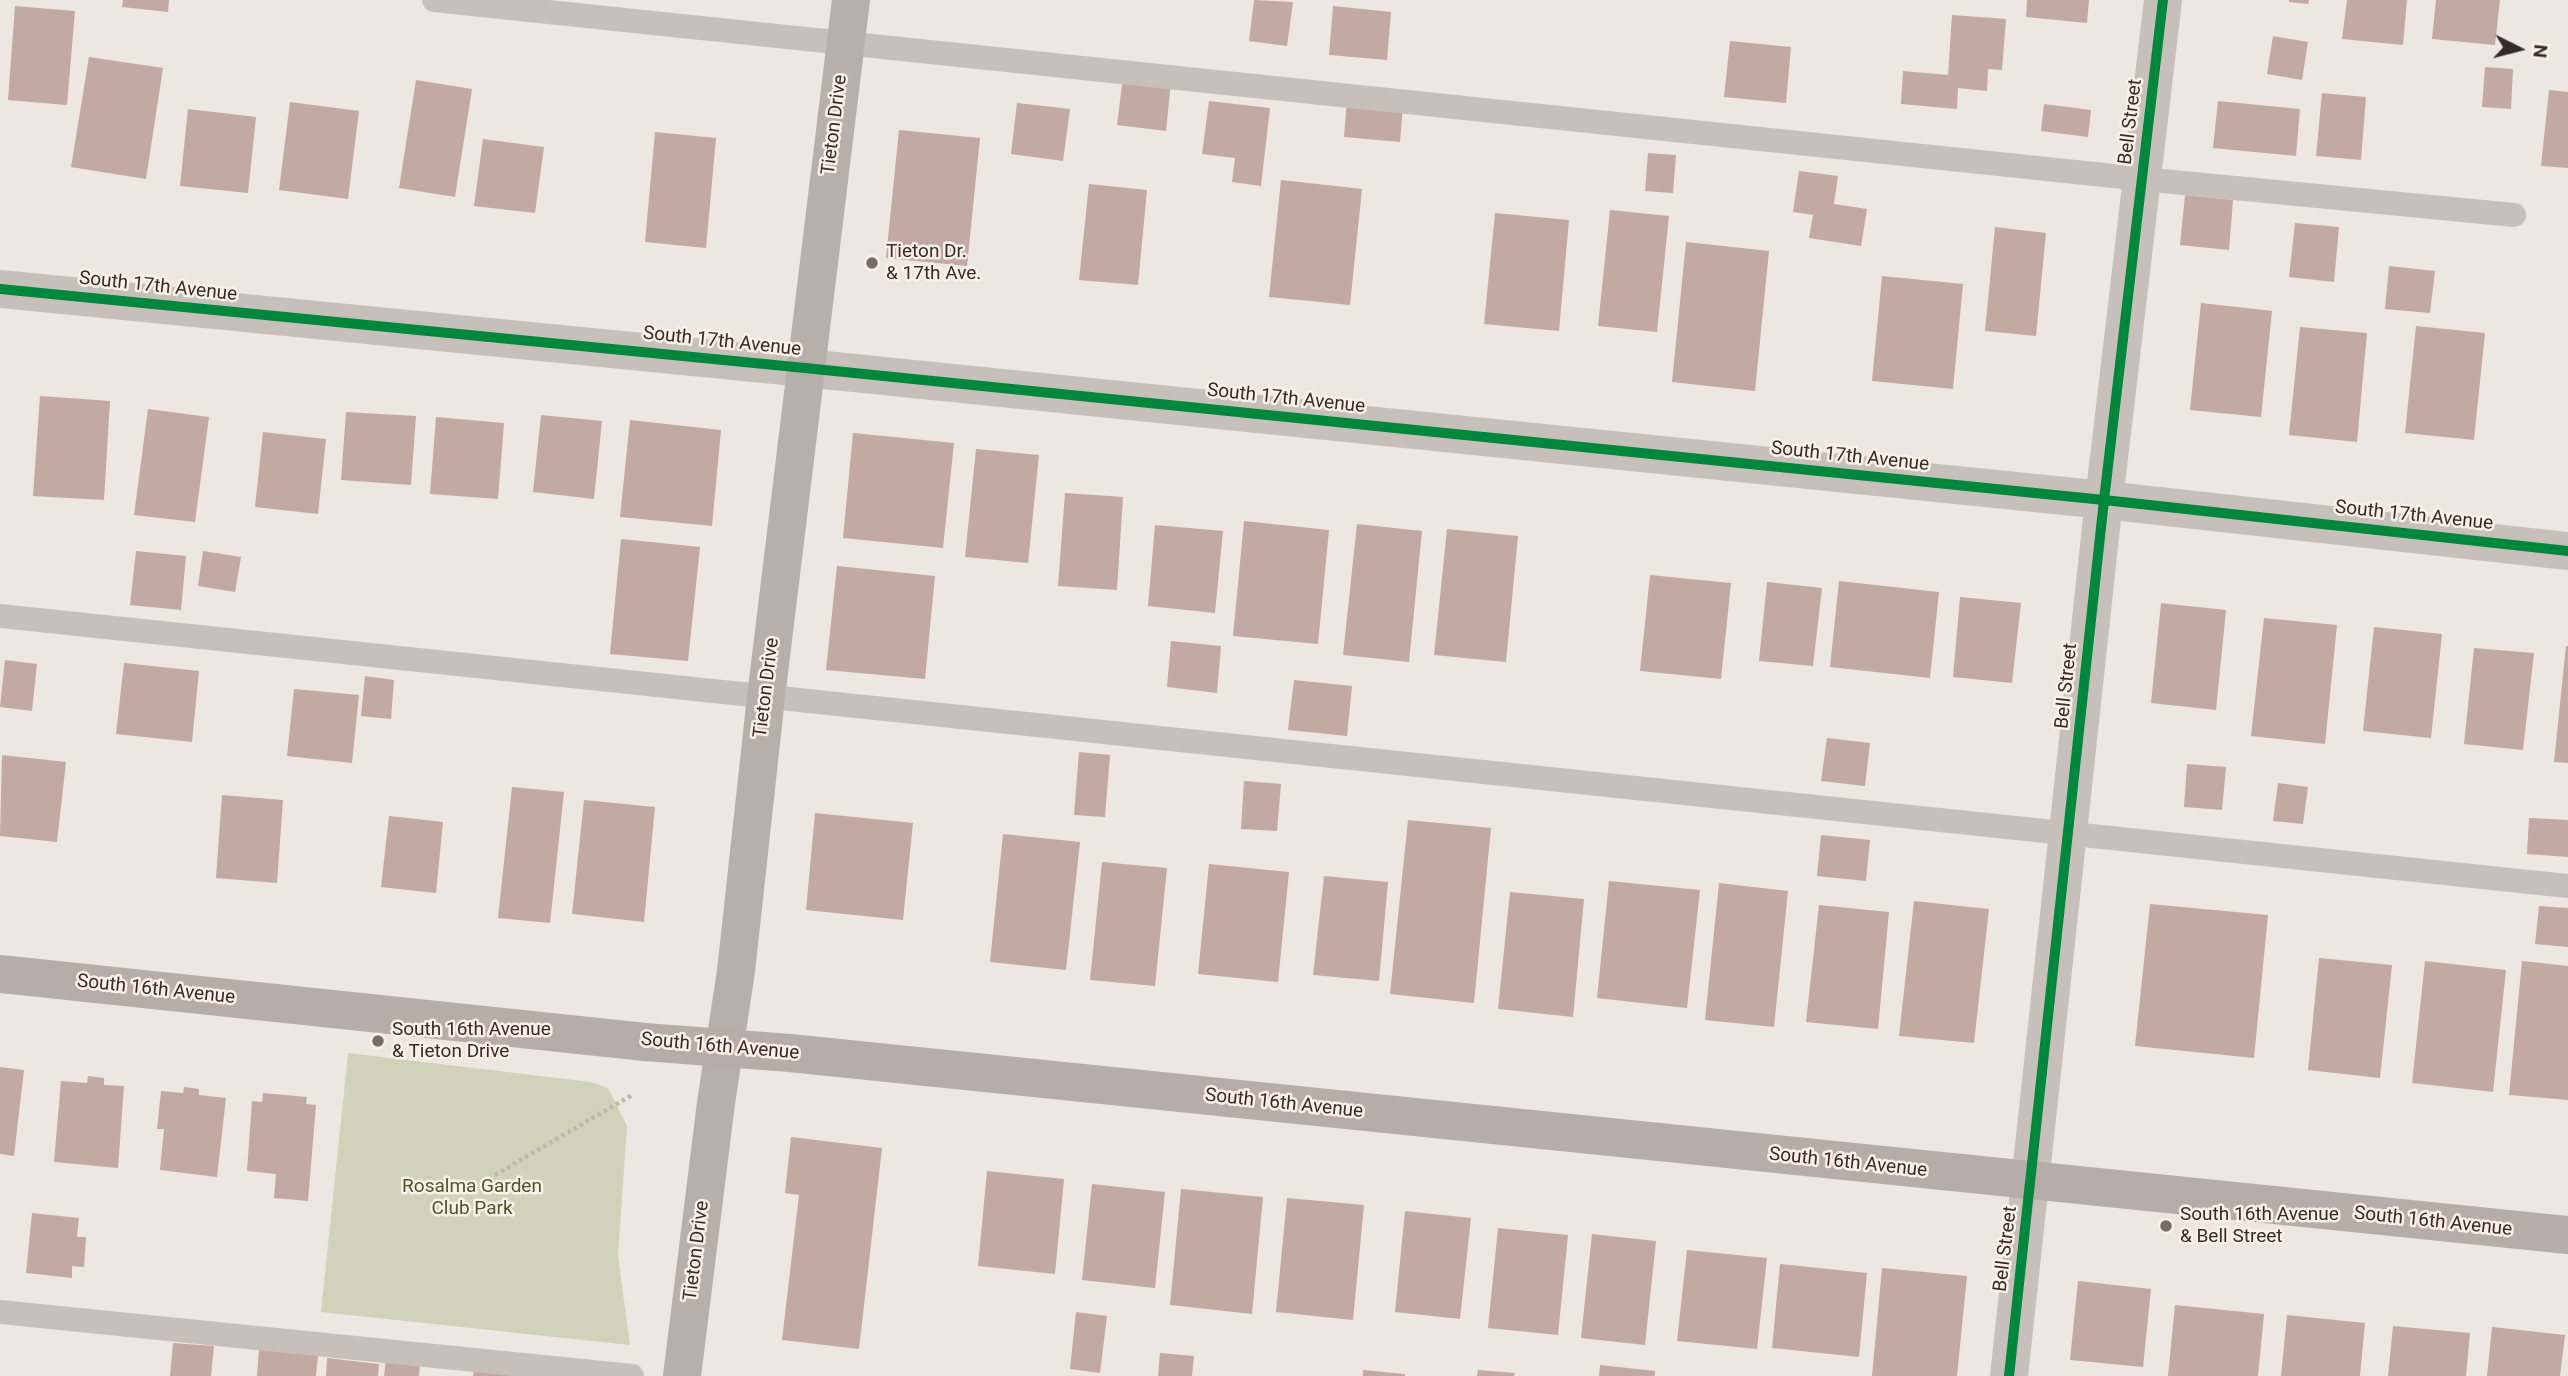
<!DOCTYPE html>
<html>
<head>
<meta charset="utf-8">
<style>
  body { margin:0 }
  #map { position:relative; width:2568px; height:1376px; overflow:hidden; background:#ede7e1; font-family:Roboto,sans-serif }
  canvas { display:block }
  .north { position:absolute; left:2484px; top:14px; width:70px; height:70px; -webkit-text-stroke:5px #fbf1e8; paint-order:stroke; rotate:96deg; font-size:19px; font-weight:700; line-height:28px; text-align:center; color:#382b27 }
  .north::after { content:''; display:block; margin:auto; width:24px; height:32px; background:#382b27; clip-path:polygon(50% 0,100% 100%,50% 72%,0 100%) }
</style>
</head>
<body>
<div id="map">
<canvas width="2568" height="1376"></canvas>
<div class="north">N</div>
</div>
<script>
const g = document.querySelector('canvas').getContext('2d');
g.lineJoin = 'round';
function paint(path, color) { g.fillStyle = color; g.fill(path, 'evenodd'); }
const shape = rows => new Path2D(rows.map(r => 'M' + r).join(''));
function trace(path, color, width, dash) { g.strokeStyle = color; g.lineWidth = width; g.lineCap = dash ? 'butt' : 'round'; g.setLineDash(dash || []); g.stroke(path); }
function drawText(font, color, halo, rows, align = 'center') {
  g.font = font + ' Roboto,sans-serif'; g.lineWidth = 5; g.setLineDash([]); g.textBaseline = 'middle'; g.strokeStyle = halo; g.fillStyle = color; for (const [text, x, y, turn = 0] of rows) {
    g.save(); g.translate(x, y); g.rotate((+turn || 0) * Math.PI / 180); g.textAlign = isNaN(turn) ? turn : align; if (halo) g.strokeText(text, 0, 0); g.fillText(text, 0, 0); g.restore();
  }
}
const green = shape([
  [348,1053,591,1082,608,1088,627,1126,618,1256,630,1345,321,1312]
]);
const building = shape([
  [123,0,169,0,168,12,122,7],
  [1254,0,1293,2,1287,46,1249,41],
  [2027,0,2089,0,2087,23,2026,17],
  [2289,0,2309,0,2308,4,2289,2],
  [2347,0,2407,0,2403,45,2342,39],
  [2436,0,2500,0,2495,45,2432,39],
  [15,6,75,11,67,105,8,100],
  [1333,6,1391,12,1387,60,1329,55],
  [1952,15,2006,19,2002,70,1988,69,1987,91,1958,88,1957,109,1901,104,1903,71,1948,75],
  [2273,36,2308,42,2302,80,2267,74],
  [1730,41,1791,47,1786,103,1724,97],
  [89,57,163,68,146,179,71,167],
  [2485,67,2513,69,2511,109,2482,107],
  [1123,77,1171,82,1166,131,1117,125],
  [416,80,472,89,455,197,399,188],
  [2549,90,2568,92,2568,168,2541,166],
  [2322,93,2366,97,2361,160,2316,156],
  [1347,100,1403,105,1400,142,1344,137],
  [1209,101,1270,108,1261,186,1232,182,1235,158,1202,154],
  [2218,101,2300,109,2296,156,2213,148],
  [290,102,359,111,348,199,279,190],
  [1017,103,1070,109,1063,161,1011,154],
  [2044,104,2091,110,2088,137,2041,131],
  [188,109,256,117,248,193,180,186],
  [899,130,980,138,967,266,886,258],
  [655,132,716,138,706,248,645,242],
  [483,139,544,147,535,213,474,206],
  [1648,153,1676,155,1673,193,1645,191],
  [1799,171,1838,176,1834,204,1867,209,1861,246,1809,238,1813,215,1793,212],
  [1281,180,1362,189,1350,305,1269,297],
  [1089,184,1147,190,1138,285,1079,280],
  [2185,195,2233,200,2229,250,2180,245],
  [1610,210,1669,216,1657,332,1598,326],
  [1495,213,1569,220,1559,331,1484,324],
  [2295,223,2339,227,2334,282,2289,277],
  [1995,227,2046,233,2036,336,1985,331],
  [1686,242,1769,251,1755,391,1672,382],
  [2389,266,2435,271,2430,313,2385,309],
  [1882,276,1963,284,1953,389,1872,381],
  [2201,303,2272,311,2261,417,2190,410],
  [2416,326,2485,333,2474,440,2405,433],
  [2300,327,2367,333,2357,442,2289,435],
  [40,396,110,401,104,500,33,496],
  [148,409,209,417,195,522,134,515],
  [346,412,416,416,411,485,341,480],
  [541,415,602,421,594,499,533,492],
  [436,417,504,423,498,499,430,494],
  [630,420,721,430,712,526,620,517],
  [263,432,326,439,318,514,255,507],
  [853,433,954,443,943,548,843,538],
  [976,449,1039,455,1028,563,965,557],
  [1065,493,1123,497,1117,590,1058,586],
  [1244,521,1329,530,1318,644,1233,636],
  [1357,524,1422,531,1409,662,1343,655],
  [1155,525,1223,531,1215,613,1148,606],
  [1447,529,1518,536,1506,662,1434,655],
  [621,539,700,547,688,661,610,654],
  [136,551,186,556,181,610,130,605],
  [203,551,241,557,235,592,198,586],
  [837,566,935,576,925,679,826,670],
  [1650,575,1731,583,1721,679,1640,671],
  [1839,581,1939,592,1930,678,1830,667],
  [1767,582,1822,588,1813,666,1759,661],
  [1960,597,2021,603,2012,683,1953,677],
  [2161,603,2226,610,2216,710,2151,703],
  [2264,618,2337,625,2325,744,2251,736],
  [2374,627,2442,634,2431,738,2363,731],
  [1171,641,1221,646,1217,693,1167,687],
  [2566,646,2568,646,2568,763,2554,762],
  [2474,648,2534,653,2523,750,2464,744],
  [5,660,37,664,32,711,0,707],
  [124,663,199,671,192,742,116,734],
  [365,676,394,680,391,719,361,716],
  [1294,680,1352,686,1347,736,1288,730],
  [294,689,359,695,352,763,287,756],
  [1827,738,1870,743,1865,786,1821,781],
  [1079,752,1110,755,1105,817,1074,815],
  [2,755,66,762,57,842,0,836],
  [2187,764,2226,767,2222,810,2184,807],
  [1244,781,1281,784,1277,831,1241,829],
  [2278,783,2308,787,2303,824,2273,821],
  [512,787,564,792,550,923,498,918],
  [222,795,283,800,277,883,216,878],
  [584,800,655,807,644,922,572,914],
  [815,813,913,823,903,920,806,910],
  [389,816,443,822,436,893,381,887],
  [2529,818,2568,820,2568,857,2527,854],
  [1408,820,1491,828,1474,1003,1390,994],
  [1003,834,1080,842,1066,970,990,962],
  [1821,835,1870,840,1866,881,1817,876],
  [1102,862,1167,868,1155,986,1090,980],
  [1209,864,1289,872,1278,982,1198,974],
  [1324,876,1388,882,1379,981,1313,975],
  [1609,881,1700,890,1687,1008,1597,998],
  [1719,883,1788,891,1774,1027,1705,1020],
  [1510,892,1584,899,1573,1017,1498,1009],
  [1914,901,1989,909,1974,1043,1899,1036],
  [2150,904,2268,915,2254,1058,2135,1046],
  [1819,905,1889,912,1878,1029,1806,1022],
  [2539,906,2568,908,2568,947,2535,944],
  [2319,958,2392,965,2380,1078,2308,1070],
  [2425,961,2506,970,2493,1092,2412,1083],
  [2522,961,2568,966,2568,1100,2509,1095],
  [0,1067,24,1070,14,1156,0,1154],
  [88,1076,104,1078,104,1085,124,1086,118,1168,54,1162,61,1081,87,1083],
  [184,1087,199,1089,199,1095,226,1098,217,1177,160,1170,164,1129,157,1129,161,1091,183,1093],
  [263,1093,307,1097,306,1104,316,1105,308,1201,274,1198,276,1174,247,1171,252,1101,262,1102],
  [791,1137,882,1148,859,1349,782,1340,799,1195,785,1193],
  [987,1171,1064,1179,1055,1274,978,1266],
  [1092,1184,1165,1192,1155,1288,1082,1280],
  [1181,1189,1263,1197,1252,1314,1170,1305],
  [1287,1198,1364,1205,1353,1320,1276,1312],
  [1405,1211,1471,1218,1460,1319,1395,1312],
  [32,1213,79,1218,77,1237,86,1237,84,1267,72,1266,72,1278,26,1273],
  [1498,1228,1568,1235,1558,1335,1488,1328],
  [1592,1234,1656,1241,1645,1345,1581,1338],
  [1687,1250,1767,1258,1757,1349,1677,1341],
  [1780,1264,1867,1273,1859,1357,1772,1348],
  [1882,1268,1967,1276,1957,1376,1872,1376],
  [2078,1281,2151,1289,2143,1367,2070,1360],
  [2175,1305,2264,1314,2258,1376,2168,1376],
  [1076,1312,1107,1316,1100,1373,1070,1369],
  [2287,1315,2365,1323,2360,1376,2281,1376],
  [2393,1326,2470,1333,2466,1376,2388,1376],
  [2492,1327,2565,1335,2560,1376,2487,1376],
  [173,1343,214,1346,211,1376,170,1376],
  [259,1349,318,1355,316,1376,257,1376],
  [1160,1353,1194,1356,1192,1376,1158,1376],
  [327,1358,379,1364,378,1376,326,1376],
  [386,1359,420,1363,419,1376,384,1376],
  [1600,1365,1655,1371,1655,1376,1599,1376],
  [474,1370,517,1376,473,1376],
  [1363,1370,1405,1374,1405,1376,1363,1376],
  [1478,1370,1515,1373,1514,1376,1477,1376]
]);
const path = shape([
  [495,1175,632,1095]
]);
const lane = shape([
  [434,0,2142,179,2514,215],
  [0,616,2568,886],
  [0,1312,632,1376]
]);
const street = shape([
  [0,289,805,368,2104,500,2568,551],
  [2009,1376,2104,500,2163,0]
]);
const secondary = shape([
  [682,1376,716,1103,736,971,766,697,851,0]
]);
const primary = shape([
  [0,974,645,1042,790,1053,2568,1235]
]);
const cycleway = shape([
  [0,289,805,368,2104,500,2568,551],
  [2009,1376,2104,500,2163,0]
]);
const markers = [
  [872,263,7,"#776d68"],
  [378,1041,7,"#776d68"],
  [2166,1226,7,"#776d68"]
];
const streetNames = [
  ["Bell Street",2131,122,-83],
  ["Tieton Drive",835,125,-83],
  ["South 17th Avenue",158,287,6],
  ["South 17th Avenue",722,342,6],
  ["South 17th Avenue",1286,399,6],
  ["South 17th Avenue",1850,457,6],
  ["South 17th Avenue",2414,516,6],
  ["Bell Street",2067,686,-84],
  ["Tieton Drive",767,688,-83],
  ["South 16th Avenue",156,990,6],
  ["South 16th Avenue",720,1047,5],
  ["South 16th Avenue",1284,1104,6],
  ["South 16th Avenue",1848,1163,6],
  ["South 16th Avenue",2433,1222,6],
  ["Bell Street",2006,1249,-83],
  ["Tieton Drive",697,1251,-83]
];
const poiNames = [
  ["Tieton Dr.",886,252],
  ["& 17th Ave.",886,274],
  ["South 16th Avenue",392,1030],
  ["& Tieton Drive",392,1052],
  ["South 16th Avenue",2180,1215],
  ["& Bell Street",2180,1237]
];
const parkNames = [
  ["Rosalma Garden",472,1187],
  ["Club Park",472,1209]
];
paint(green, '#d0d3ba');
paint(building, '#c2a9a1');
trace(path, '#bfb7b2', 4.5, [3.5, 3.5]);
trace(lane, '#c7bfb9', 24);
trace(street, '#c7bfb9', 38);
trace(secondary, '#b7afaa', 38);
trace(primary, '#b6ada8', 38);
trace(cycleway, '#00873e', 10);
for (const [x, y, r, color] of markers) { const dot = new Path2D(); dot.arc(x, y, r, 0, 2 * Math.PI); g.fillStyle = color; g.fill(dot); trace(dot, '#fbf1e8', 2.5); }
drawText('19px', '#382b27', '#fbf1e8', streetNames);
drawText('19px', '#382b27', '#fbf1e8', poiNames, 'left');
drawText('19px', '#4a5829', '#fbf1e8', parkNames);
</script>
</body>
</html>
